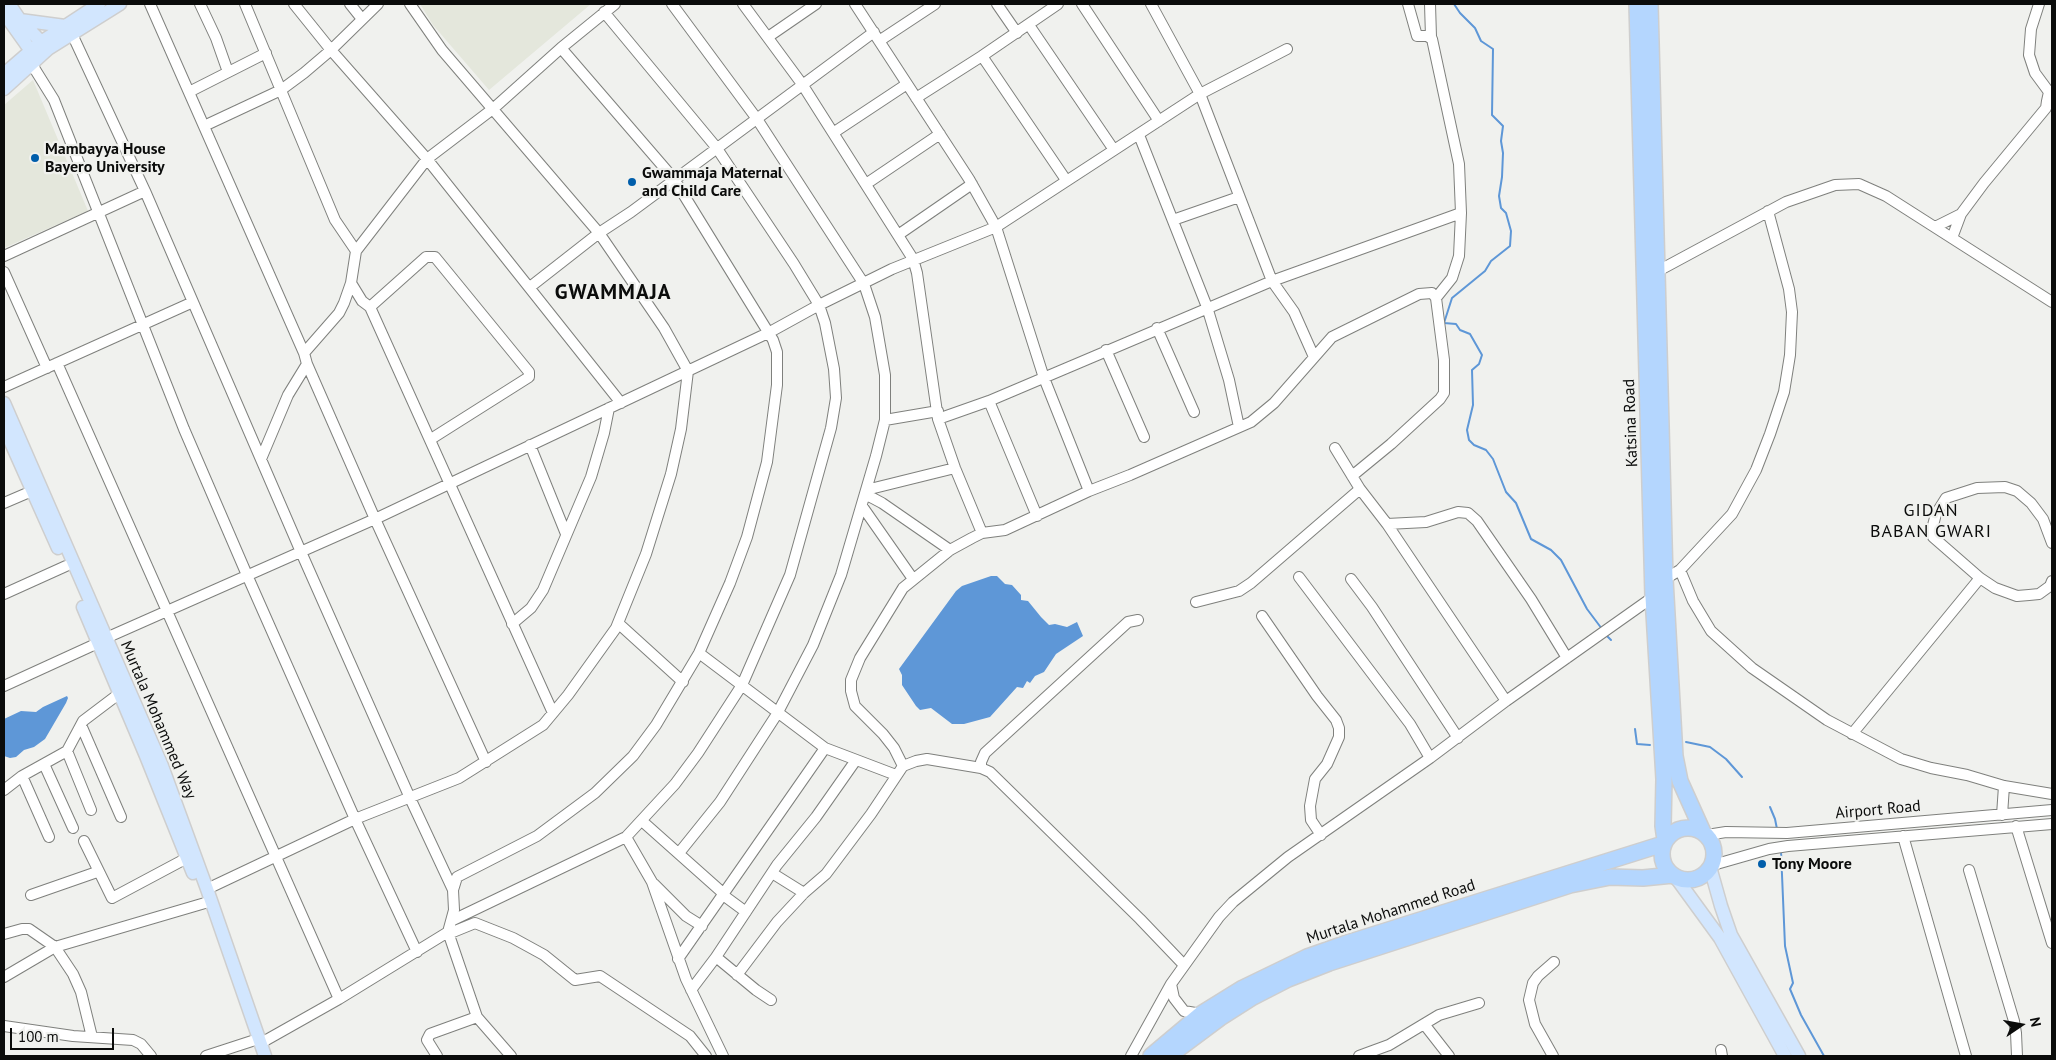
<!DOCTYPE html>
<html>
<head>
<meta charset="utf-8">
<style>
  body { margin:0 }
  #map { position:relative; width:2056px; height:1060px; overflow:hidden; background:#f0f1ee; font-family:"PT Sans",sans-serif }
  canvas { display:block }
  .frame { position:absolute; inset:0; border:5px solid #0b0c0b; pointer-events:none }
  .north { position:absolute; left:1996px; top:1000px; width:50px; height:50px; -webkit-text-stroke:4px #f0f1ee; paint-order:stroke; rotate:78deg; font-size:14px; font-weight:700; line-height:20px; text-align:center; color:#0b0c0b }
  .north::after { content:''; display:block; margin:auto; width:18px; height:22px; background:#0b0c0b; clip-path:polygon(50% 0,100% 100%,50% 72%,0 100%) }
  .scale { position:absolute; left:10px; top:1028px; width:104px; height:22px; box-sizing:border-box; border:2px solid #0b0c0b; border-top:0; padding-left:6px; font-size:15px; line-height:18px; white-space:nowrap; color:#0b0c0b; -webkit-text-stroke:4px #f0f1ee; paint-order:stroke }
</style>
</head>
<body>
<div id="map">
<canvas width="2056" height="1060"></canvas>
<div class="frame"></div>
<div class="north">N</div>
<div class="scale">100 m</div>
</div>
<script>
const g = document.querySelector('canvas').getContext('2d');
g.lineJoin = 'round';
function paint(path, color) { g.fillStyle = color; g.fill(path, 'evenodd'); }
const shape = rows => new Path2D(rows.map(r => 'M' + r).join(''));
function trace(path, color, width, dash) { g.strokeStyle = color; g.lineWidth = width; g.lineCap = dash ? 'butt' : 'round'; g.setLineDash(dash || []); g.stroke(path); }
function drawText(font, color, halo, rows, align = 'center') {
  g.font = font + ' "PT Sans",sans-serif'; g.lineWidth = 4.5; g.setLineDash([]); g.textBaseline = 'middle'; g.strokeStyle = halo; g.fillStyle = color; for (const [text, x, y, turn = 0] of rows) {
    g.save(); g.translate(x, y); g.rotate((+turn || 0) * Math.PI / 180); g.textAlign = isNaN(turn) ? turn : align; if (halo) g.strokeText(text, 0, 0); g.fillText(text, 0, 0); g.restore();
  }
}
const built = shape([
  [420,4,591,4,489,90,433,25],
  [33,80,88,211,4,248,4,105]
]);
const water = shape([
  [991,576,997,576,1005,584,1012,585,1021,595,1021,600,1028,601,1041,617,1049,625,1055,624,1067,627,1077,622,1083,636,1056,654,1044,672,1035,676,1030,683,1027,681,1023,688,1017,687,990,717,964,724,952,724,931,708,920,710,916,706,902,685,902,675,899,669,956,591,962,586],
  [67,696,68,698,66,703,45,739,34,747,24,750,16,757,10,758,4,756,4,719,21,711,36,712,43,707]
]);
const stream = shape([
  [1454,4,1460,13,1475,28,1481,41,1493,49,1492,115,1503,126,1501,141,1503,153,1502,177,1499,196,1501,208,1506,213,1511,231,1510,246,1491,261,1485,271,1452,298,1444,323,1456,324,1460,330,1470,334,1482,355,1479,364,1472,370,1473,405,1467,430,1469,440,1474,445,1486,450,1493,459,1506,492,1516,503,1531,539,1551,550,1561,560,1587,609,1602,629],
  [1606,635,1611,640],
  [1635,729,1637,744,1650,745],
  [1686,742,1710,747,1726,759,1742,777],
  [1770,807,1775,819,1777,829],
  [1781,851,1785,946,1793,983,1790,989,1801,1015,1824,1056]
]);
const minor = shape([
  [150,4,304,353,307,364,375,519,486,762],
  [200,4,216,38,228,72],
  [245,4,335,220,356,251],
  [294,4,331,50,427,159,621,403],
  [350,4,362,19],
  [672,4,757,119,864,284,875,317,885,375,885,420,876,456,841,575,813,645,777,714,720,802,679,853],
  [743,4,802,84,913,259,917,273,938,419,955,468,982,533],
  [855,4,969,179,996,227,1044,378,1089,491],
  [997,4,1017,33],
  [1082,4,1159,121],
  [1151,4,1200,94,1272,281,1294,312,1314,357],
  [1408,4,1417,36,1427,36,1432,39,1459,164,1461,213,1459,256,1452,278,1436,298],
  [1430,4,1431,37],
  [2039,4,2031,29,2029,55,2035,73,2049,92,2047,101,2052,102],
  [1029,25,1114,150],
  [72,34,145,191,301,552,410,798,453,890],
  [768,37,816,4],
  [879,41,935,4],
  [982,56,1066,180],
  [31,63,54,100,184,429,247,575,355,819,417,952],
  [189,92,266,53],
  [916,98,982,56,1058,4],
  [204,126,281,90,304,73,331,50,378,4],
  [833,133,907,84],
  [1139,135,1207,307,1229,380,1239,427],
  [866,184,940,134],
  [1173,220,1239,197],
  [1935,227,1961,214],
  [898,235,972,184],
  [1952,238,1961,214,1984,183,2046,108,2047,101],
  [4,256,145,191],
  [1653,271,1658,271,1786,202,1835,185,1859,184,1886,196,2052,302],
  [4,272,47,368],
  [351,283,362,301,370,307,553,713],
  [530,287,599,233,631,212,874,32],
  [370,307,426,257,435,257,529,372,529,377,431,439],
  [1157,328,1194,412],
  [1106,350,1144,437],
  [304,353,339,313,344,303,351,283,356,251,427,159,494,108,561,48,615,4],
  [57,363,339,999],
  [4,387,193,302],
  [989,401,1037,516],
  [938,419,989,401,1272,281,1461,213],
  [885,420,938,411],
  [530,445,566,534],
  [1335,448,1360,489,1387,524,1506,701],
  [261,459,288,395,307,364],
  [866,490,955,468],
  [865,494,882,503,950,550],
  [4,503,32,491],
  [862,506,913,579],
  [1387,524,1426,522,1458,512,1468,513,1477,521,1531,599,1567,658],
  [2052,543,2043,519,2031,503,2017,491,2005,487,1977,488,1946,498,1936,514,1932,529,1933,537,1980,578,1995,588,2017,596,2029,595,2039,594,2050,586,2052,581],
  [1680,570,1693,601,1711,631,1752,668,1827,720,1901,759,1931,768,1967,775,2004,786,2052,794],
  [1299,577,1410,724,1430,758],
  [1351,579,1372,607,1458,738],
  [1665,579,1680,570,1732,514,1756,470,1770,434,1784,392,1790,355,1792,312,1789,289,1768,211],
  [4,594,66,566],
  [1196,602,1239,591,1251,583,1360,489],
  [1262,616,1317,696,1336,720,1339,728,1339,737,1327,764,1315,779,1310,806,1311,820,1321,835],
  [618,623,683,682],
  [512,624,531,608,543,590,591,477,604,433,609,408],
  [106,638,375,519,770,332,819,305,892,269,996,227,1200,94,1287,49],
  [699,653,825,748,896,775],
  [4,686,98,643],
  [81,725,121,817],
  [1852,734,1980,578],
  [67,751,91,810],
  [44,764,73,828],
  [903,766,894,748,883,734,855,706,851,691,851,680,860,658,903,588,950,550,972,538,982,533,1005,530,1089,491,1130,475,1251,422,1274,403,1332,337,1419,294,1432,293,1436,298,1444,360,1444,393,1440,399,1391,444,1352,476],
  [981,768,981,762,985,753,1128,622,1138,620],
  [22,776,49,837],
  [4,790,22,776,67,751,83,721,120,693],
  [2002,815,2004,786],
  [642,821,724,894],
  [2016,826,2052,943],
  [1707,835,1726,832,1787,833,2052,810],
  [1903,836,1966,1056],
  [626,837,652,882,686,979,723,1056],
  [84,841,112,898,187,858],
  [1713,865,1769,849,1788,846,2052,824],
  [1969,870,2014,1021,2016,1033,2017,1056],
  [772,873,804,893],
  [654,884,686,916,702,926],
  [207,889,355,819,459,778,543,725,568,695,616,628,646,554,671,474,681,429,688,371,664,328,599,233,442,50,410,4],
  [31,895,97,872],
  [723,895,746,912],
  [453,920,626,837,675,784,698,753,742,685,790,575,831,428,836,398,834,369,825,323,819,305,794,264,716,147,604,12],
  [448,932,477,1017,511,1056],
  [4,934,22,929,29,929,55,947,73,974,81,992,92,1037],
  [448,934,475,923,513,938,544,955,575,980,600,976,690,1036,706,1056],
  [716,957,777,865,816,817,856,760],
  [678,959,825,748],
  [737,975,777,922,804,893,826,874,871,814,903,766,916,761,927,759,981,768,990,772,1140,919,1184,965],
  [4,977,55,947,205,903],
  [1171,984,1174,998,1184,1011,1201,1014],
  [691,990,716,957,756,990,771,1000],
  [1424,1024,1449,1056],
  [4,1026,73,1036,133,1040,141,1044,151,1056],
  [261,1043,339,999,448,932,454,910,453,890,457,877,537,836,595,793,633,756,656,725,699,653,730,583,747,537,767,462,777,385,777,352,773,340,674,179,561,48],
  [1721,1050,1722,1056],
  [206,1056,252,1041],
  [437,1056,427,1040,430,1034,477,1017],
  [1131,1056,1171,984,1219,917,1233,902,1288,857,1430,758,1506,701,1653,597],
  [1359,1056,1389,1045,1439,1015,1479,1003],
  [1553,1056,1535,1024,1529,1000,1533,983,1538,976,1554,962]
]);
const major = shape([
  [9,4,20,20,46,47],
  [4,13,36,58],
  [20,20,65,26],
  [4,74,41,42,99,4],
  [4,89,48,49,120,4],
  [4,403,162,766,207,889,265,1056],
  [4,427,58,548],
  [83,607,146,756,193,873],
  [1710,867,1721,906,1731,935,1799,1056],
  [1677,879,1720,938,1785,1056]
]);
const highway = shape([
  [1637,4,1653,597,1664,779,1663,826,1665,840],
  [1650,4,1665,579,1675,756,1680,781,1703,832],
  '1662 854a26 26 0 1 1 52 0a26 26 0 1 1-52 0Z',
  [1151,1056,1201,1014,1243,988,1307,957,1344,944,1663,844],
  [1169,1056,1220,1018,1253,997,1288,979,1329,963,1570,885,1610,877,1643,878,1673,875]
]);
const markers = [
  [35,158,5,"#005eab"],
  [632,182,5,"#005eab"],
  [1762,864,5,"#005eab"]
];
const poiNames = [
  ["Mambayya House",45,149],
  ["Bayero University",45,167],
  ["Gwammaja Maternal",642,173],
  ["and Child Care",642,191],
  ["Tony Moore",1772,864]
];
const streetNames = [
  ["Katsina Road",1631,423,-92],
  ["Murtala Mohammed Way",158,720,67],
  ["Airport Road",1878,810,-5],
  ["Murtala Mohammed Road",1391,912,-18]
];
const neighbourhoodNames = [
  ["GIDAN",1931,511],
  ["BABAN GWARI",1931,532]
];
const districtNames = [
  ["GWAMMAJA",613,293]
];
paint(built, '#e4e7dc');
paint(water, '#5e97d7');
trace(stream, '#5e97d7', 2);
trace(minor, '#7f807d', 12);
trace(major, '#cecece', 15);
trace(highway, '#cecece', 18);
trace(minor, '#fff', 10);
trace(major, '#d2e6fe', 12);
trace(highway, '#b4d6fe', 15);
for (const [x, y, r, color] of markers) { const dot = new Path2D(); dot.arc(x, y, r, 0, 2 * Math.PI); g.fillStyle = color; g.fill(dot); trace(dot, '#f0f1ee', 2); }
drawText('bold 16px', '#0b0c0b', '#f0f1ee', poiNames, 'left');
drawText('16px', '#0b0c0b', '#f0f1ee', streetNames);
g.letterSpacing = '1px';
drawText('18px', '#0b0c0b', '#f0f1ee', neighbourhoodNames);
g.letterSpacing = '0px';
g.letterSpacing = '1px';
drawText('bold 21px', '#0b0c0b', '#f0f1ee', districtNames);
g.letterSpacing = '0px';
</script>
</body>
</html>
